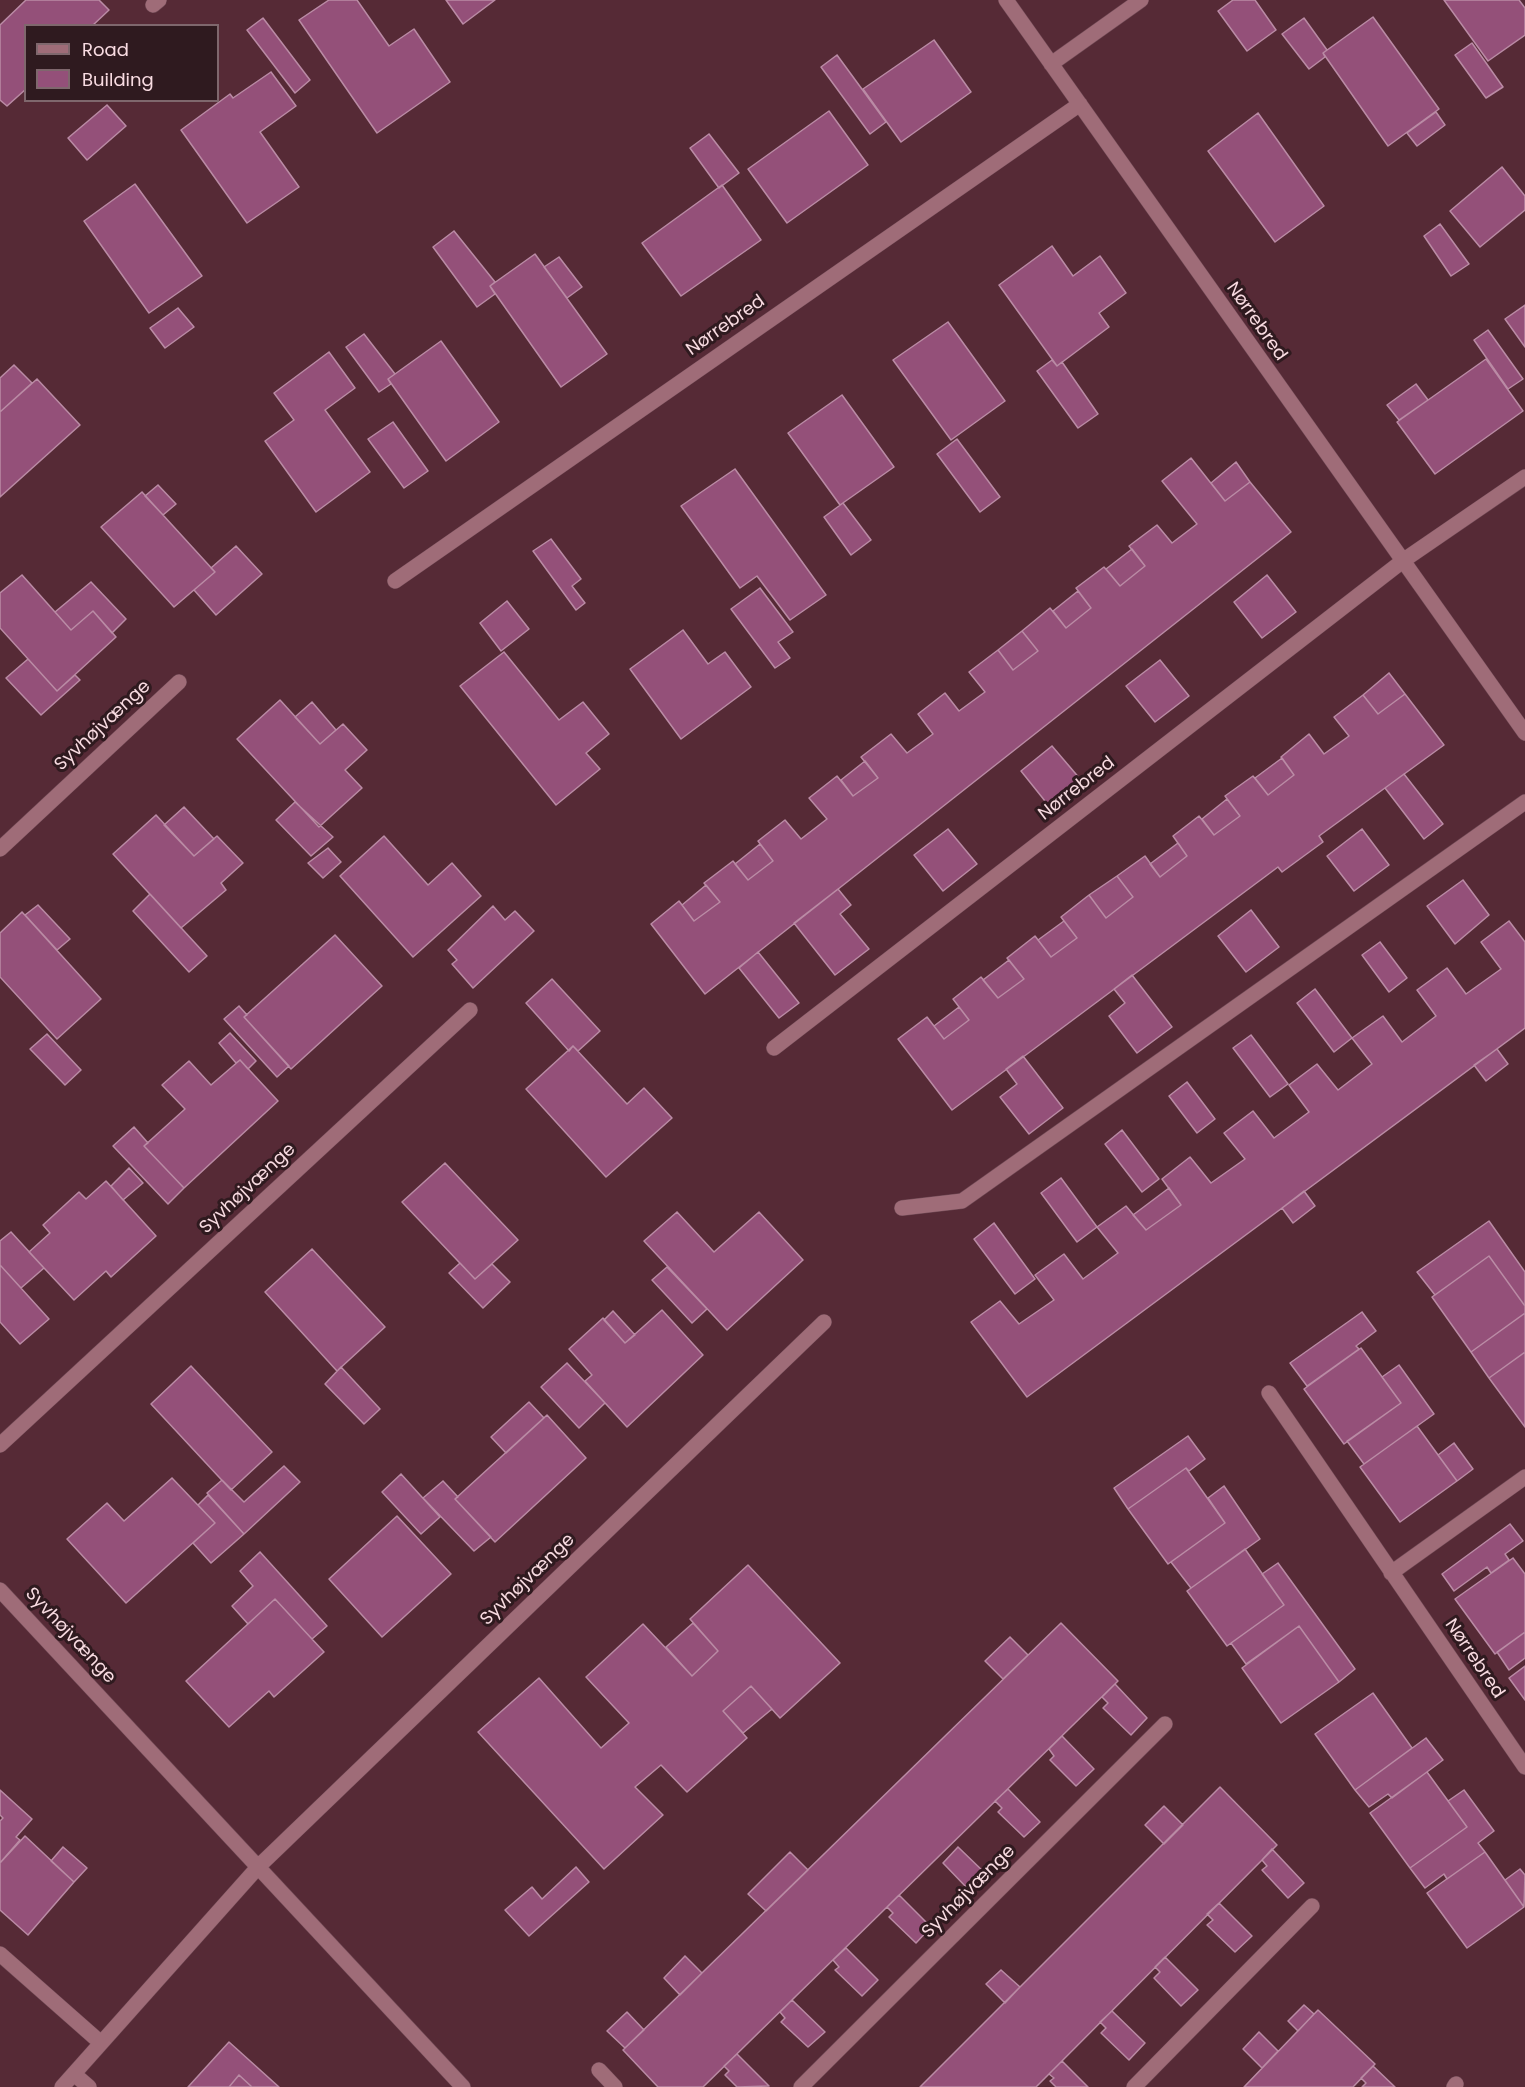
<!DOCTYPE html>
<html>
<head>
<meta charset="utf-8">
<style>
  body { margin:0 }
  #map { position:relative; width:1525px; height:2087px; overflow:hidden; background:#562a36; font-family:Poppins,sans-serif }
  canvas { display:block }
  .legend { position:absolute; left:24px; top:24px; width:195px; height:78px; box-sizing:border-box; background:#2f1a1f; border:2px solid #7f676d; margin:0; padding:8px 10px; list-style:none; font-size:18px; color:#f8dbe1 }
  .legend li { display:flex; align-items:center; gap:12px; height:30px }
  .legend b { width:30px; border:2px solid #7f676d }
</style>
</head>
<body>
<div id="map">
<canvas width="1525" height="2087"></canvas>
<ul class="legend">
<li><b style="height:8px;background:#9f6c78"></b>Road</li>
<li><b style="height:16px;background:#945079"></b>Building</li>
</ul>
</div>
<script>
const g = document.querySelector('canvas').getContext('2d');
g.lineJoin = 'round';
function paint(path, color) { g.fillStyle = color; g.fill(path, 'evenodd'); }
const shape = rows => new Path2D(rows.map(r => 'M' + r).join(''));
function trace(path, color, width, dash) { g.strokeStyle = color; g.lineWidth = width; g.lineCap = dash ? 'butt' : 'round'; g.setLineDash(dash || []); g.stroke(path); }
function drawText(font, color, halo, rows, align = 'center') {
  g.font = font + ' Poppins,sans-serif'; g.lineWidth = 6; g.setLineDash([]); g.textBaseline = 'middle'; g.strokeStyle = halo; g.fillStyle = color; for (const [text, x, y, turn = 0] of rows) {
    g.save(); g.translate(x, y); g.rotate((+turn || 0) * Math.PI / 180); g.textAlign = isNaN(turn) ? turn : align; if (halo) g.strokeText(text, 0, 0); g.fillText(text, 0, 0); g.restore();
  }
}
const building = shape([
  [26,0,99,0,109,10,92,26,26,26,26,89,7,106,0,100,0,25,26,0],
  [329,0,357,0,389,46,414,29,450,82,377,133,299,20,329,0],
  [446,0,495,0,463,24,446,0],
  [1233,0,1255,0,1276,30,1247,51,1218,11,1233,0],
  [1444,0,1519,0,1525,8,1525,35,1488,61,1444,0],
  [1373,17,1439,109,1388,146,1323,53,1373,17],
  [263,18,310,80,295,93,247,30,263,18],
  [1304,18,1327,50,1323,53,1325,57,1309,69,1282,34,1304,18],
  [934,40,971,92,901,142,863,89,934,40],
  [1472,43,1503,87,1486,98,1455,55,1472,43],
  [837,55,886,122,870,134,821,67,837,55],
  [271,72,296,106,260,132,299,187,247,223,181,130,230,94,233,98,271,72],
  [107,105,126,126,87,160,68,138,107,105],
  [829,111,868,165,787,223,748,169,829,111],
  [1436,112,1445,125,1417,146,1407,133,1436,112],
  [1258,113,1324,206,1275,242,1208,151,1258,113],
  [709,134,739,173,719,188,690,148,709,134],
  [1502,167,1525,196,1525,210,1480,247,1450,211,1502,167],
  [135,184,202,276,149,313,84,221,135,184],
  [722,185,761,240,681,296,642,243,722,185],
  [1440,224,1469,264,1451,276,1424,236,1440,224],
  [454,231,495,282,490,286,495,294,477,307,433,247,454,231],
  [1052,246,1073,276,1100,256,1126,293,1099,313,1109,327,1057,366,999,285,1052,246],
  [535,254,607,354,561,387,490,286,535,254],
  [559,257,582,287,567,298,544,267,559,257],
  [1525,305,1525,347,1505,319,1525,305],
  [178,308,194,327,165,348,150,328,178,308],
  [948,322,1005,401,951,440,893,360,948,322],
  [1488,330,1523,379,1508,389,1474,340,1488,330],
  [364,334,395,374,388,379,391,384,379,392,346,347,364,334],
  [441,341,499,422,446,461,388,379,441,341],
  [329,352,355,388,325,410,370,472,316,512,265,441,294,420,274,393,329,352],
  [1486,359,1523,411,1435,474,1397,422,1486,359],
  [1052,360,1057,366,1062,362,1098,414,1078,428,1037,371,1052,360],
  [14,365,32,383,0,412,0,378,14,365],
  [37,379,80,425,0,497,0,412,37,379],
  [1416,384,1428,400,1399,420,1387,405,1416,384],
  [842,395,894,467,840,505,788,433,842,395],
  [393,422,428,471,404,488,368,439,393,422],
  [957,439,1000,497,980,512,937,454,957,439],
  [1191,458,1225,501,1250,482,1291,532,705,994,651,924,679,901,694,921,720,902,704,883,733,861,748,880,773,861,758,841,785,820,801,839,827,819,809,798,837,776,853,796,878,778,861,757,891,734,907,753,933,734,918,714,945,693,959,711,985,692,969,672,998,650,1013,670,1038,651,1022,631,1050,608,1066,628,1091,608,1076,588,1104,567,1120,586,1145,566,1129,546,1157,525,1172,543,1197,524,1162,481,1191,458],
  [1236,462,1250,482,1225,501,1211,483,1236,462],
  [735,469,826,595,790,620,757,576,740,588,681,506,735,469],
  [158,485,176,504,163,515,145,496,158,485],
  [142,492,215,572,174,607,101,527,142,492],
  [843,503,871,540,851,555,824,517,843,503],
  [551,539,581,579,572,586,585,603,576,610,533,551,551,539],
  [236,546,262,574,216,615,194,590,215,572,211,568,236,546],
  [1132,549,1145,566,1120,586,1106,569,1132,549],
  [22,575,71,630,93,611,116,637,57,691,0,628,0,593,22,575],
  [1267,575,1296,612,1262,638,1234,602,1267,575],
  [91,582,126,619,112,633,93,611,71,630,55,612,91,582],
  [760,588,793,632,778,642,790,658,775,668,731,609,760,588],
  [1078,591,1091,608,1066,628,1053,611,1078,591],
  [507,601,529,629,501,651,480,623,507,601],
  [683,630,708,664,725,652,751,687,681,739,630,669,683,630],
  [1022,631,1038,651,1013,670,998,650,1022,631],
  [504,652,559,720,583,702,609,734,586,753,600,769,556,805,460,686,504,652],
  [28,659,57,691,75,675,80,680,41,715,6,678,28,659],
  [1160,660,1189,696,1155,722,1126,686,1160,660],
  [1389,673,1405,694,1378,714,1363,695,1389,673],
  [1405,694,1444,745,1319,836,1323,842,1282,872,1278,867,952,1110,898,1039,927,1017,944,1039,969,1020,953,999,981,977,998,998,1024,979,1007,958,1035,936,1051,957,1077,938,1061,917,1089,895,1106,918,1133,897,1117,876,1145,856,1160,877,1187,856,1173,836,1199,816,1214,835,1240,816,1225,796,1253,776,1268,795,1294,775,1281,757,1309,734,1324,754,1349,736,1334,717,1363,695,1378,714,1405,694],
  [280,700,320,744,343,724,367,750,345,770,362,788,319,827,237,739,280,700],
  [312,702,336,730,320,744,295,717,312,702],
  [1052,746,1081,780,1049,806,1021,771,1052,746],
  [1282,758,1294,775,1268,795,1255,778,1282,758],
  [865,761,878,778,853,796,841,780,865,761],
  [1404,774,1443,824,1424,839,1385,788,1404,774],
  [1227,799,1240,816,1214,835,1202,819,1227,799],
  [295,802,333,837,311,856,276,820,295,802],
  [184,807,214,839,194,856,164,825,184,807],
  [156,815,194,856,217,836,243,863,221,883,226,890,181,928,113,854,156,815],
  [948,829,977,864,943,891,914,855,948,829],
  [1362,829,1389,865,1354,891,1327,856,1362,829],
  [384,836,428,885,452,863,481,896,413,957,340,876,384,836],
  [1178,843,1187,856,1160,877,1150,864,1178,843],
  [760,844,773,861,748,880,735,864,760,844],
  [328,848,341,862,323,878,308,863,328,848],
  [1117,876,1133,897,1106,918,1089,895,1117,876],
  [1463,880,1489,915,1455,944,1427,906,1463,880],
  [706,885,720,902,694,921,682,905,706,885],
  [838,889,851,905,840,914,869,949,835,975,794,923,838,889],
  [150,894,207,956,189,972,133,911,150,894],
  [38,905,70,939,57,950,25,915,38,905],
  [493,906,505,920,515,911,534,931,473,988,452,964,457,960,448,950,493,906],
  [1251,910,1279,947,1246,972,1218,936,1251,910],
  [22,912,101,999,57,1039,0,977,0,933,22,912],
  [1064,921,1077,938,1051,957,1038,940,1064,921],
  [1509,921,1525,942,1525,1028,1027,1397,971,1322,1000,1301,1019,1324,1054,1300,1035,1275,1064,1254,1083,1279,1118,1253,1097,1227,1126,1206,1146,1230,1181,1205,1162,1179,1190,1157,1211,1183,1245,1159,1224,1133,1253,1111,1274,1138,1309,1112,1289,1085,1317,1064,1338,1090,1372,1064,1352,1038,1383,1016,1402,1042,1436,1016,1417,990,1447,968,1466,994,1501,969,1481,942,1509,921],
  [335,935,382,986,291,1069,244,1017,335,935],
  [1380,942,1407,978,1389,992,1362,955,1380,942],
  [758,952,799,1003,779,1018,739,968,758,952],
  [1009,960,1024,979,998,998,983,980,1009,960],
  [1132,975,1172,1027,1137,1053,1109,1016,1125,1003,1114,989,1132,975],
  [552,979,600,1031,578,1051,573,1046,569,1051,526,1003,552,979],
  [1315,989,1352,1038,1334,1052,1297,1003,1315,989],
  [239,1006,247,1015,244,1017,289,1066,277,1077,224,1019,239,1006],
  [959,1007,969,1020,944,1039,934,1026,959,1007],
  [230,1033,256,1061,248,1069,240,1060,236,1063,219,1043,230,1033],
  [47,1034,81,1070,65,1085,30,1049,47,1034],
  [1251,1035,1288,1084,1270,1097,1233,1048,1251,1035],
  [573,1046,627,1104,644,1088,672,1118,606,1177,526,1089,573,1046],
  [1497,1049,1508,1064,1486,1081,1474,1065,1497,1049],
  [1023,1056,1063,1108,1029,1134,1000,1097,1017,1084,1006,1069,1023,1056],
  [240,1060,278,1101,184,1188,144,1146,185,1109,162,1085,189,1061,211,1085,240,1060],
  [1187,1082,1215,1119,1197,1133,1169,1096,1187,1082],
  [134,1127,148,1143,144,1146,184,1188,168,1204,113,1146,134,1127],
  [1122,1130,1159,1179,1142,1192,1105,1144,1122,1130],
  [445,1163,518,1240,475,1279,402,1202,445,1163],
  [129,1168,143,1183,123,1200,111,1186,129,1168],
  [1061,1178,1097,1227,1077,1242,1041,1193,1061,1178],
  [106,1181,156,1236,111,1277,106,1271,74,1300,29,1252,50,1233,43,1225,79,1192,86,1199,106,1181],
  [1169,1188,1181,1205,1146,1230,1133,1215,1169,1188],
  [1304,1191,1315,1206,1293,1223,1282,1208,1304,1191],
  [677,1212,714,1252,759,1212,803,1260,727,1330,644,1241,677,1212],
  [1489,1221,1525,1272,1525,1306,1489,1256,1435,1295,1417,1272,1489,1221],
  [994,1223,1035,1279,1015,1294,974,1239,994,1223],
  [11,1232,44,1268,21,1288,0,1265,0,1241,11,1232],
  [312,1249,385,1327,337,1371,265,1292,312,1249],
  [1489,1256,1525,1306,1525,1313,1471,1352,1432,1297,1489,1256],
  [460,1263,475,1279,492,1264,510,1282,483,1308,449,1273,460,1263],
  [0,1265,49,1319,20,1344,0,1322,0,1265],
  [667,1267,707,1309,692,1323,652,1280,667,1267],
  [662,1310,703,1355,627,1427,585,1381,592,1375,569,1349,603,1318,625,1343,662,1310],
  [613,1311,635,1335,625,1343,604,1320,613,1311],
  [1362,1312,1376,1331,1356,1346,1359,1349,1307,1386,1290,1363,1362,1312],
  [1525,1313,1525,1352,1489,1378,1471,1352,1525,1313],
  [1361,1348,1401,1403,1344,1444,1304,1389,1361,1348],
  [1525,1352,1525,1427,1489,1378,1525,1352],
  [567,1363,605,1403,579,1428,541,1387,567,1363],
  [1399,1365,1434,1414,1364,1464,1347,1441,1401,1403,1382,1377,1399,1365],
  [191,1366,272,1452,231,1490,151,1404,191,1366],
  [341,1367,380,1409,364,1424,325,1384,341,1367],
  [529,1402,544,1418,506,1453,491,1437,529,1402],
  [547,1415,586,1458,495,1542,455,1499,547,1415],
  [1417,1426,1457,1481,1400,1522,1360,1467,1417,1426],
  [1188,1436,1205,1459,1189,1471,1186,1468,1128,1509,1114,1488,1188,1436],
  [1454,1443,1473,1469,1457,1481,1438,1455,1454,1443],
  [284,1466,300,1482,244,1534,207,1493,222,1480,244,1502,284,1466],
  [1186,1468,1225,1523,1168,1564,1128,1509,1186,1468],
  [401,1474,440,1517,421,1534,382,1492,401,1474],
  [172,1478,215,1523,126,1603,67,1539,107,1503,124,1521,172,1478],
  [443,1481,458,1497,455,1499,491,1537,474,1551,423,1498,443,1481],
  [1224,1486,1260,1539,1191,1588,1171,1562,1225,1523,1208,1498,1224,1486],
  [208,1495,244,1534,211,1563,193,1543,215,1523,198,1505,208,1495],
  [397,1516,451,1574,382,1637,329,1579,397,1516],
  [1510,1524,1523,1541,1505,1554,1509,1560,1491,1573,1487,1567,1454,1591,1442,1574,1510,1524],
  [1245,1549,1284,1605,1227,1646,1187,1591,1245,1549],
  [260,1552,327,1626,312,1639,275,1599,248,1624,232,1606,253,1586,240,1571,260,1552],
  [1513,1558,1525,1574,1525,1632,1495,1654,1455,1599,1513,1558],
  [1278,1563,1355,1669,1339,1682,1299,1626,1246,1664,1231,1643,1284,1605,1262,1574,1278,1563],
  [748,1565,840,1663,780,1718,751,1686,723,1711,747,1738,687,1792,661,1765,635,1787,663,1815,604,1869,478,1732,539,1678,601,1748,629,1723,586,1677,643,1624,692,1676,718,1651,690,1619,748,1565],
  [275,1599,324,1652,274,1697,269,1691,229,1727,186,1681,275,1599],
  [693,1623,718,1651,692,1676,666,1647,693,1623],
  [1061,1623,1118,1681,703,2087,658,2087,623,2050,625,2048,1061,1623],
  [1299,1626,1339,1682,1281,1723,1242,1668,1299,1626],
  [1525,1632,1525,1658,1509,1670,1497,1652,1525,1632],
  [1010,1637,1028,1655,1003,1679,985,1661,1010,1637],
  [1525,1666,1525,1700,1509,1678,1525,1666],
  [1115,1684,1147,1718,1131,1735,1103,1708,1108,1703,1102,1697,1115,1684],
  [751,1686,772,1709,743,1733,723,1711,751,1686],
  [1373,1693,1412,1748,1355,1790,1315,1734,1373,1693],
  [1062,1736,1094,1769,1076,1786,1050,1760,1054,1756,1049,1749,1062,1736],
  [1426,1738,1443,1760,1392,1798,1388,1794,1369,1807,1355,1790,1426,1738],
  [1427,1772,1467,1827,1410,1868,1370,1813,1427,1772],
  [1220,1787,1277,1845,1049,2074,1036,2087,920,2087,1220,1787],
  [1008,1789,1040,1822,1024,1837,998,1812,1002,1808,995,1801,1008,1789],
  [0,1790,32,1819,16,1837,20,1840,0,1863,0,1821,3,1818,0,1815,0,1790],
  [1464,1790,1494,1831,1478,1843,1485,1852,1447,1879,1444,1874,1425,1888,1410,1868,1467,1827,1448,1801,1464,1790],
  [1164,1806,1183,1825,1164,1844,1145,1825,1164,1806],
  [25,1836,74,1882,28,1935,0,1910,0,1863,25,1836],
  [63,1847,87,1868,74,1882,51,1861,63,1847],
  [958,1847,986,1874,968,1889,943,1863,958,1847],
  [1272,1849,1304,1883,1288,1898,1262,1870,1267,1866,1262,1860,1272,1849],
  [790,1852,808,1870,766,1911,748,1894,790,1852],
  [1485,1852,1524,1907,1467,1948,1427,1893,1485,1852],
  [576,1867,589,1882,529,1936,505,1910,532,1887,542,1899,576,1867],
  [1520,1869,1525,1875,1524,1907,1505,1880,1520,1869],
  [899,1895,931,1927,916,1943,889,1917,893,1913,887,1907,899,1895],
  [1219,1903,1252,1936,1235,1952,1207,1925,1213,1920,1207,1914,1219,1903],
  [846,1948,878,1980,862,1996,835,1970,839,1967,833,1960,846,1948],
  [685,1956,702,1973,680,1995,664,1978,685,1956],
  [1165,1957,1198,1990,1181,2006,1154,1978,1160,1972,1155,1967,1165,1957],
  [1001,1970,1020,1987,1005,2003,986,1984,1001,1970],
  [792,2000,825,2032,808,2047,781,2022,785,2018,780,2012,792,2000],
  [1304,2005,1314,2014,1298,2031,1288,2021,1304,2005],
  [1318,2010,1375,2064,1353,2087,1244,2087,1318,2010],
  [1112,2011,1145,2043,1129,2060,1101,2033,1106,2028,1100,2022,1112,2011],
  [627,2012,644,2030,625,2048,607,2031,627,2012],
  [1259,2032,1278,2051,1262,2068,1243,2049,1259,2032],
  [229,2042,279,2087,252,2087,239,2075,229,2087,188,2087,229,2042],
  [737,2054,769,2086,737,2087,725,2075,729,2071,724,2066,737,2054],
  [1062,2061,1088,2087,1056,2087,1050,2081,1054,2078,1049,2074,1062,2061],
  [1373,2066,1395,2087,1362,2087,1366,2083,1361,2078,1373,2066],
  [239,2075,252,2087,229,2087,239,2075]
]);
const minor = shape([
  [1006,0,1525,733],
  [153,5,159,0],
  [1051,64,1141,0],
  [395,581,1080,104],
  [0,849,179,682],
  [774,1048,1404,560,1525,477],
  [902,1208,962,1201,1525,802],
  [1269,1393,1525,1767],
  [0,1445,470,1010],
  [1391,1573,1525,1477],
  [0,1590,463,2087],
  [0,1954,101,2043],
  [599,2070,615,2087],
  [74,2074,89,2087],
  [62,2087,259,1866,824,1322],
  [801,2087,1165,1724],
  [1134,2087,1312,1906],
  [1454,2087,1456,2084]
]);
const streetNames = [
  ["Nørrebred",1256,322,55],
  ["Nørrebred",726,326,-35],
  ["Syvhøjvænge",103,726,-43],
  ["Nørrebred",1077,789,-38],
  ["Syvhøjvænge",248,1189,-43],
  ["Syvhøjvænge",528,1580,-44],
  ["Syvhøjvænge",70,1636,47],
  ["Nørrebred",1474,1659,56],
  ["Syvhøjvænge",969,1892,-45]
];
paint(building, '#945079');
trace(building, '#ba8ba5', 1.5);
trace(minor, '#6f4954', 16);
trace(minor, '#9f6c78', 15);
drawText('18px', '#f8dbe1', '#2f1a1f', streetNames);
</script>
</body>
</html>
